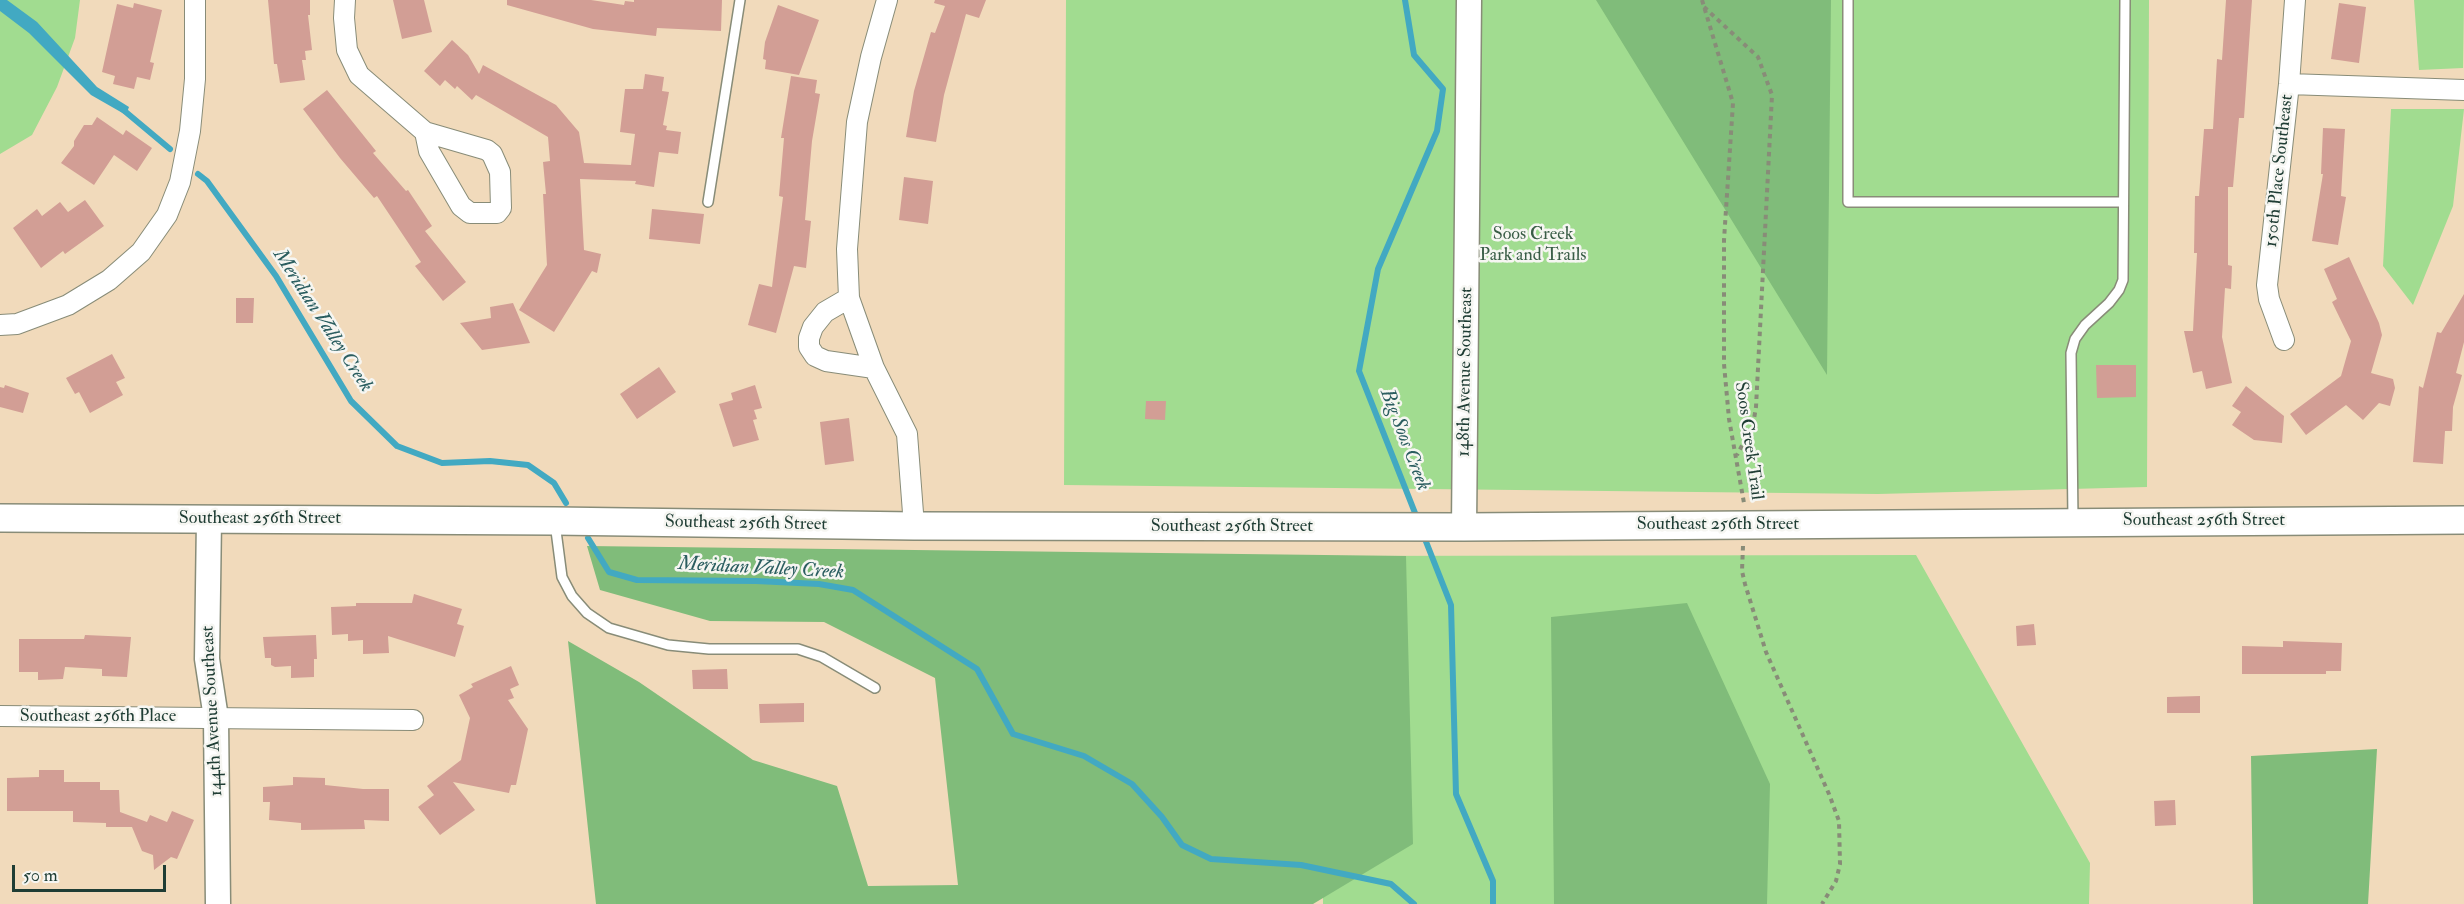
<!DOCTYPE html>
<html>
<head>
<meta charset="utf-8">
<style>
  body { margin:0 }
  #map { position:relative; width:2464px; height:904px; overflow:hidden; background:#f1dabb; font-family:"IM FELL Double Pica",serif }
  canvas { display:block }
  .scale { position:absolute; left:12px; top:865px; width:154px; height:27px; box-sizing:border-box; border:3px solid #1f3d34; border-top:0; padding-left:8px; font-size:18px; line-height:21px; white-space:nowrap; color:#1f3d34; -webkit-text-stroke:4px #f6f6f2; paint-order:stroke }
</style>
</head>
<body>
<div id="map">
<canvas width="2464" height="904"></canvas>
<div class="scale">50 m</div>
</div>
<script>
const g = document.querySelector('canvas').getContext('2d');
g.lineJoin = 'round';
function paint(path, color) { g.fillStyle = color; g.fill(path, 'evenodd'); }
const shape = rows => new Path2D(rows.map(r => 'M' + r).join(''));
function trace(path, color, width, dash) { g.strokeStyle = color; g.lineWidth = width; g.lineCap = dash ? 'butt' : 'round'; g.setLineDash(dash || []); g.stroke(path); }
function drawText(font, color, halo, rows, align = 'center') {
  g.font = font + ' "IM FELL Double Pica",serif'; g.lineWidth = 5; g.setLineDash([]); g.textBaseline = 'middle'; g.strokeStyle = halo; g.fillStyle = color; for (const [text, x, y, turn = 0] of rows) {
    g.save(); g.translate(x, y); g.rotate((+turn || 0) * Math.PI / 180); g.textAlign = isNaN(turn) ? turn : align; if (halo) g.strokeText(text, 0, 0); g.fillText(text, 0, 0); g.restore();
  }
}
const green = shape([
  [0,0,80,0,75,38,57,87,32,135,0,154],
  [1066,0,2149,0,2147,487,1878,494,1064,485],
  [2414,0,2464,0,2463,68,2419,70],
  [2391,109,2464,109,2453,206,2413,305,2383,266],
  [1916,555,2090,863,2089,904,1323,904,1322,556]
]);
const forest = shape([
  [1596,0,1831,0,1827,375],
  [587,546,1406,556,1413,844,1313,904,596,904,568,641,639,682,753,760,837,786,868,886,958,885,935,678,824,622,710,621,600,590],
  [1687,603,1770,784,1767,904,1554,904,1551,617],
  [2377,749,2368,904,2253,904,2251,756]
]);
const water = shape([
  [0,0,7,0,37,22,97,87,129,107,126,115,91,95,29,33,0,11]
]);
const stream = shape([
  [1405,0,1414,55,1443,89,1437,131,1378,269,1359,371,1417,518],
  [121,108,170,149],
  [198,174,207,181,276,276,351,401,397,446,442,463,490,461,528,465,554,483,566,503],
  [1423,534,1451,605,1456,794,1493,881,1493,904],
  [588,538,609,572,637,580,756,581,819,584,853,590,977,669,1013,734,1084,756,1132,784,1162,817,1182,845,1211,859,1301,865,1391,884,1414,904]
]);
const building = shape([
  [268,0,310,0,310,15,308,15,312,50,305,51,306,60,302,60,305,80,280,83,277,64,274,64],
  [393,0,424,0,432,32,402,39],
  [507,0,591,0,624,5,625,1,634,2,634,0,722,0,721,31,657,28,656,36,593,29,507,5],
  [935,0,986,0,979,18,966,14,944,95,936,142,906,137,914,91,931,32,935,33,945,6,934,3],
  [2226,0,2252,0,2244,118,2239,118,2233,187,2228,187,2228,265,2232,266,2231,289,2225,288,2222,337,2232,383,2206,389,2202,371,2193,373,2184,331,2193,331,2197,253,2194,253,2195,196,2199,196,2204,129,2213,129,2217,59,2222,60],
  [134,3,162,10,150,62,154,63,150,80,137,77,134,89,113,84,115,76,102,72,117,4,133,8],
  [2339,3,2366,7,2359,63,2331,59],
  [778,5,819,20,799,75,765,69,766,60,763,59,765,42],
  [452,40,468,55,479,74,483,65,556,105,579,132,584,163,631,165,635,134,620,132,625,89,643,89,645,74,664,77,662,91,669,92,663,125,667,126,666,130,681,132,678,154,659,152,654,187,635,184,636,181,580,179,584,250,601,254,597,273,592,271,554,332,519,310,547,265,543,194,546,194,543,162,550,161,548,137,476,95,472,100,457,86,455,89,445,80,440,86,424,71],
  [791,76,817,80,815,93,820,94,812,141,805,220,811,221,806,268,794,266,776,333,748,325,759,284,772,287,783,197,779,196,784,138,781,138],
  [327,90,376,151,373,153,406,191,408,190,432,226,425,231,466,282,443,301,415,266,421,262,377,196,374,198,340,158,303,109],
  [97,117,123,135,126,130,152,148,137,171,114,155,94,185,61,163,74,146,74,141,84,125,92,125],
  [2323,128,2345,129,2341,196,2346,197,2338,245,2312,241,2323,174,2321,174],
  [904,177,933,181,928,224,899,220],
  [85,200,104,226,65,254,63,251,41,268,13,228,37,209,42,216,60,202,68,212],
  [652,209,704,214,700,244,649,239],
  [2349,257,2379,323,2382,335,2371,373,2393,379,2395,388,2390,406,2379,403,2363,420,2346,405,2306,435,2290,414,2341,376,2351,341,2332,302,2337,299,2324,269],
  [2464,294,2464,342,2456,373,2462,375,2453,407,2452,431,2445,431,2443,464,2413,462,2419,386,2423,388,2437,332,2441,333],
  [236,298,254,298,253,323,236,323],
  [513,303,530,343,482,350,460,323,491,318,490,307],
  [112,354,125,378,116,382,123,395,90,413,79,392,75,394,66,378],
  [2096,365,2136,365,2136,397,2097,398],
  [659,367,676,392,637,419,620,394],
  [5,385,29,393,23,413,0,407,0,387,4,388],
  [755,385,762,408,754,410,757,419,753,420,759,440,733,447,719,404,733,400,731,393],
  [2246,386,2284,416,2282,443,2254,440,2232,425,2241,412,2232,406],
  [1146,401,1166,401,1165,420,1145,419],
  [849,418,854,461,825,465,820,422],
  [414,594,462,609,457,624,464,626,455,657,388,636,389,653,363,654,363,640,348,641,348,634,332,635,331,607,356,606,356,603,412,603],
  [2034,624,2036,645,2017,646,2016,626],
  [85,635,131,637,127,677,102,676,102,669,65,667,63,679,38,680,38,672,19,672,19,639,84,639],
  [316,635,317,659,314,659,314,677,291,678,291,666,275,667,271,665,271,658,265,658,263,637],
  [2283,641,2342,643,2341,671,2326,671,2326,674,2242,674,2242,646,2283,647],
  [511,666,519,685,510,689,514,698,508,700,528,729,516,785,511,785,509,793,453,782,475,810,440,835,418,807,434,795,427,786,461,760,470,718,459,695,473,687,471,684],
  [727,669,728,689,693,689,692,670],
  [2200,696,2200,713,2167,713,2167,697],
  [804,703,804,722,760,723,759,704],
  [39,770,64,770,64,782,100,782,100,790,119,790,120,812,147,822,150,815,167,822,172,811,194,820,177,859,171,857,154,870,153,855,142,851,132,827,106,827,106,823,73,822,73,811,7,811,7,778,39,777],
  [293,777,325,778,325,785,363,789,389,789,389,821,364,820,365,829,301,830,301,823,269,820,270,802,263,802,263,787,293,785],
  [2175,800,2176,825,2155,826,2154,801]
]);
const path = shape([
  [1702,0,1733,103,1724,240,1724,364,1729,419,1744,503],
  [1704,7,1758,57,1772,95,1756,407,1753,425,1737,455],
  [1743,546,1742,571,1745,584,1766,652,1829,794,1839,821,1840,864,1836,881,1822,904]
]);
const service = shape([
  [1848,0,1848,202,2123,202],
  [708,202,740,0],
  [2073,520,2071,353,2075,339,2085,325,2109,303,2119,290,2123,280,2125,0],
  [555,523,562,577,572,596,587,613,609,628,668,645,709,649,798,649,822,657,875,688]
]);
const minor = shape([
  [345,0,344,18,347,50,359,75,425,132,487,150,492,154,500,172,501,208,497,213,470,213,461,206,429,151,425,132],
  [887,0,871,57,857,122,847,249,849,298,874,368,907,434,914,526],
  [2289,84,2464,90],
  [849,298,825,312,813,327,809,338,809,347,815,356,826,361,874,368],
  [0,325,17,324,68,305,109,280,141,252,167,215,180,182,190,131,195,79,195,0],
  [2284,340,2269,299,2267,285,2289,84,2295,0],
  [0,716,413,720]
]);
const tertiary = shape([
  [209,519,207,659,216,718,218,904],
  [1464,527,1469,0]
]);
const secondary = shape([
  [0,518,555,521,914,526,1464,527,2464,520]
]);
const streetNames = [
  ["150th Place Southeast",2280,171,-84],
  ["148th Avenue Southeast",1466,372,-89],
  ["Soos Creek Trail",1748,441,82],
  ["Southeast 256th Street",260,519],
  ["Southeast 256th Street",2204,521],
  ["Southeast 256th Street",746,524,1],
  ["Southeast 256th Street",1718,525],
  ["Southeast 256th Street",1232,527],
  ["144th Avenue Southeast",213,711,-93],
  ["Southeast 256th Place",98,717]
];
const parkNames = [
  ["Soos Creek",1533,235],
  ["Park and Trails",1533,256]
];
const waterNames = [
  ["Meridian Valley Creek",322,321,57],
  ["Big Soos Creek",1404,440,69],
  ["Meridian Valley Creek",761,569,3]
];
paint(green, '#a1dc90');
paint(forest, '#80bc7a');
paint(water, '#42a9c2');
trace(stream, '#42a9c2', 6);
paint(building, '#d29e95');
trace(service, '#888c78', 12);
trace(minor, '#888c78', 22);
trace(tertiary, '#888c78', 27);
trace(secondary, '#888c78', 30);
trace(path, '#888c78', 4, [4.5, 4.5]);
trace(service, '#fff', 9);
trace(minor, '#fff', 20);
trace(tertiary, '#fff', 24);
trace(secondary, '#fff', 27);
drawText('18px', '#1f3d34', '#f6f6f2', streetNames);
drawText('18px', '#395d46', '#f6f6f2', parkNames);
drawText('italic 20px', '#2a5d5f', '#f6f6f2', waterNames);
</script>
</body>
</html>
